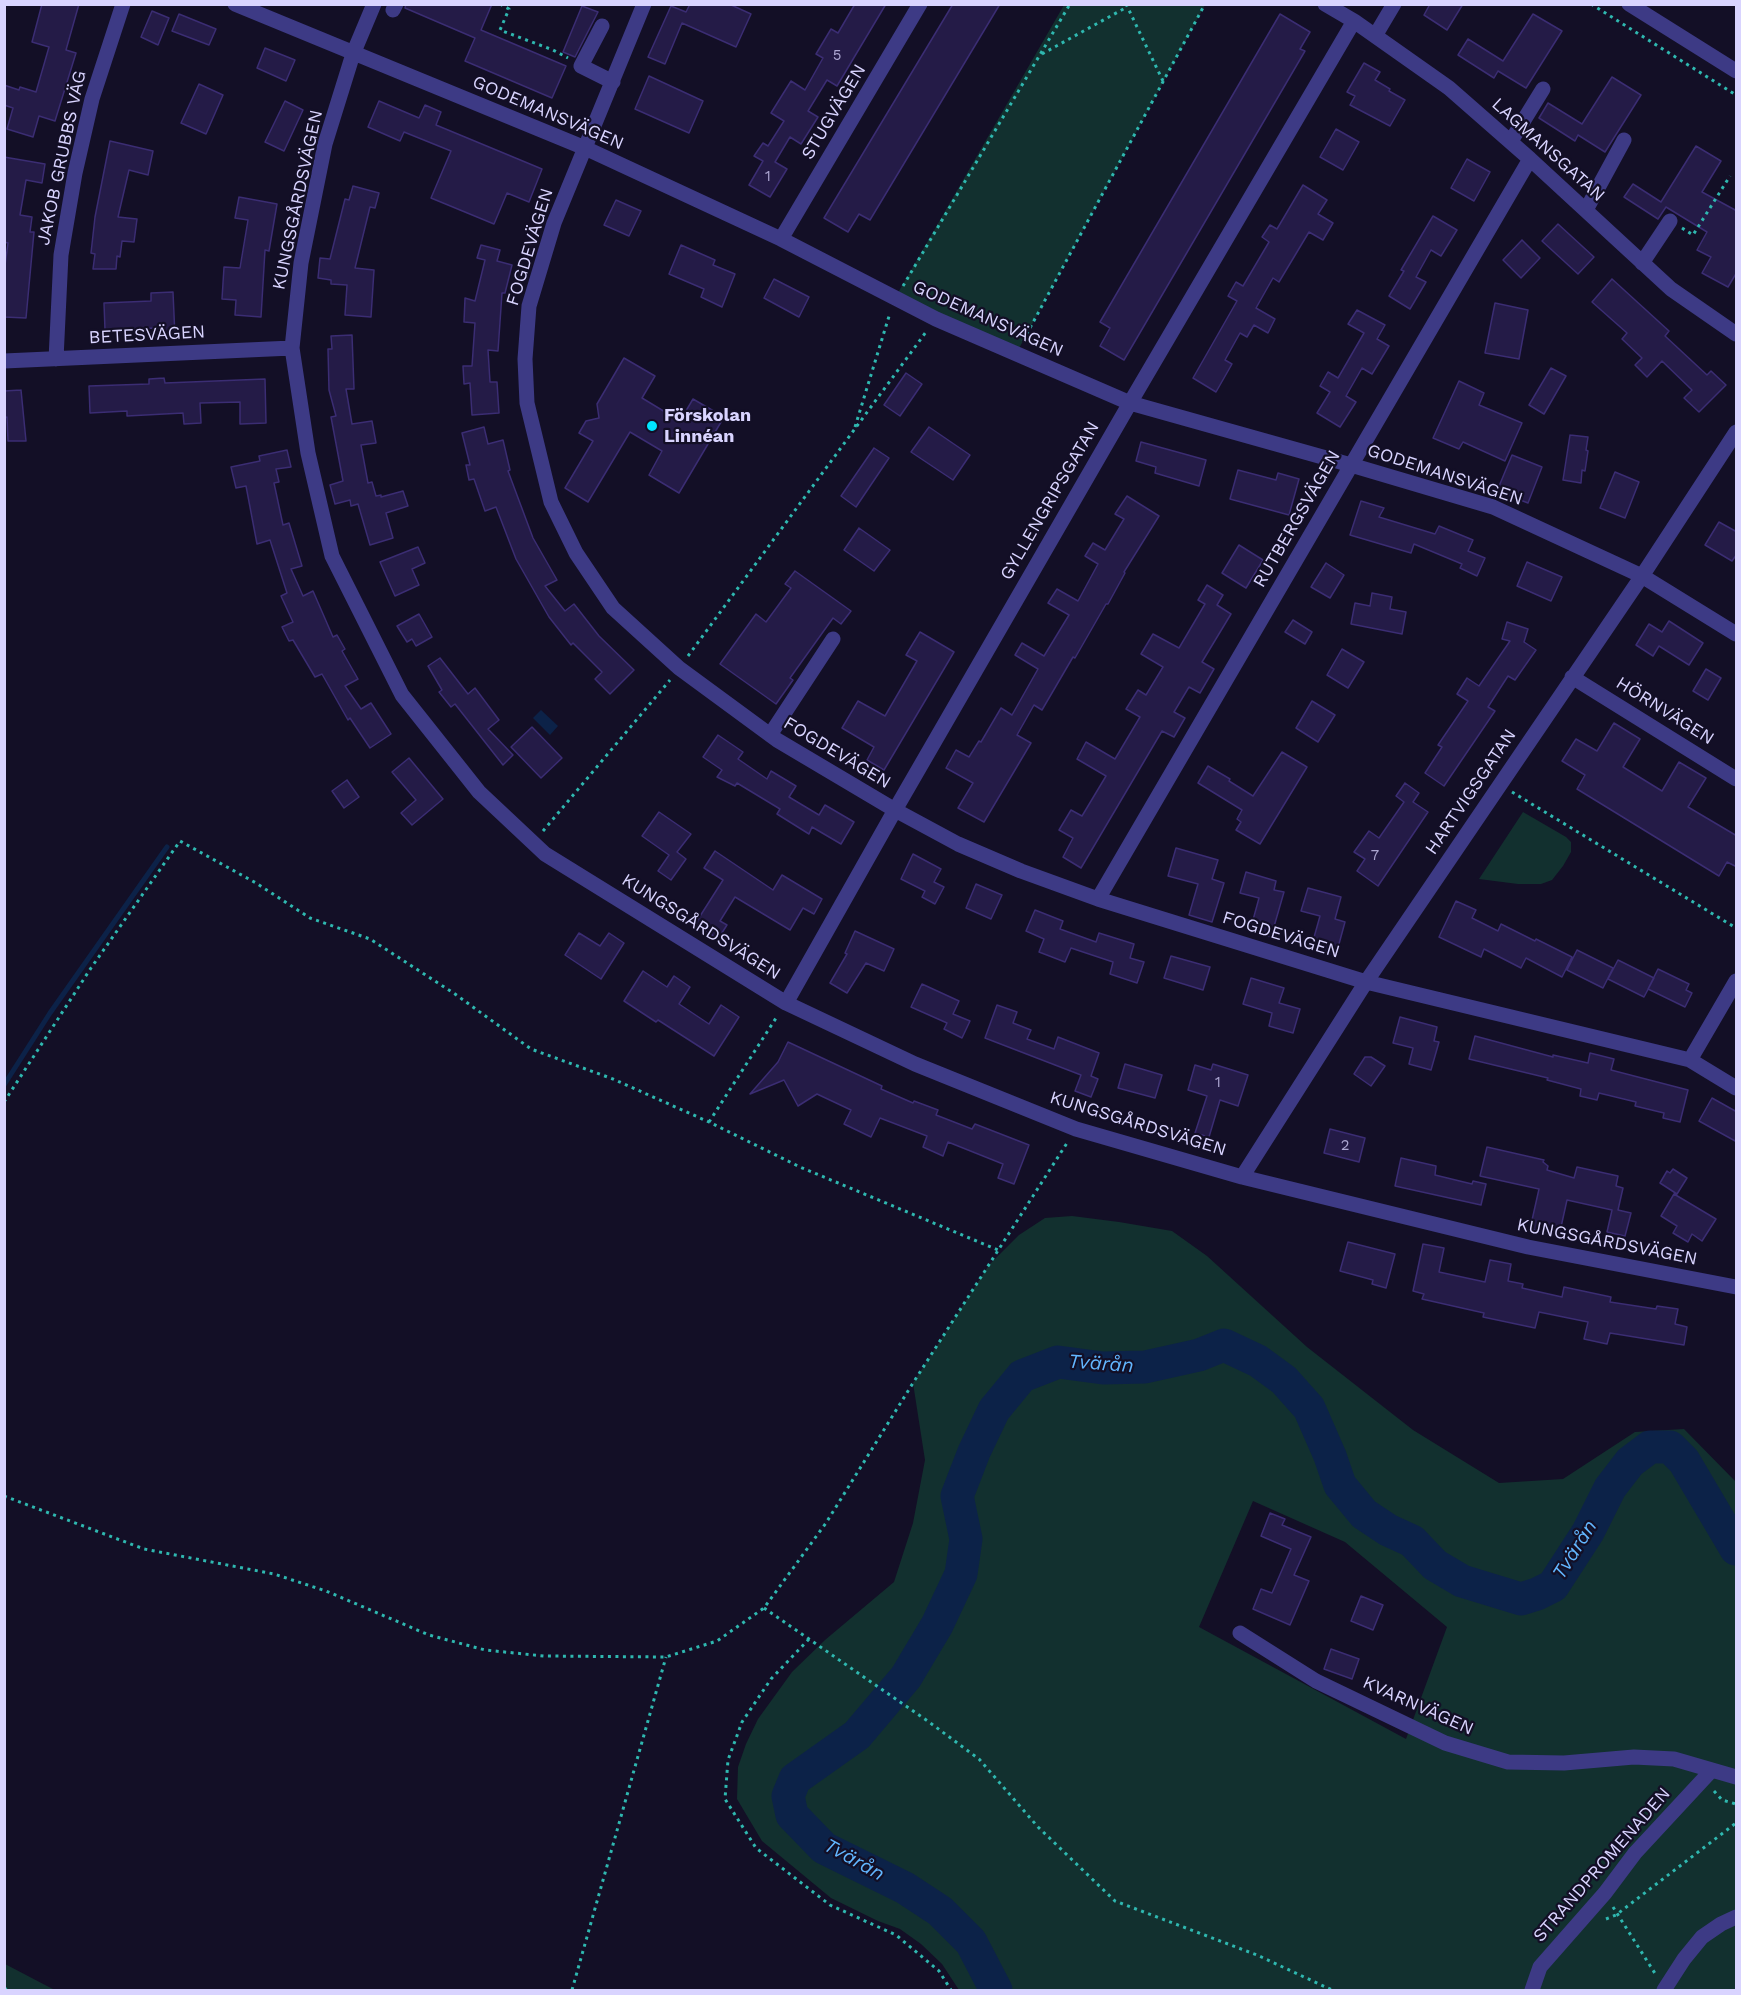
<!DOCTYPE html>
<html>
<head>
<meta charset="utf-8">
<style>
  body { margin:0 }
  #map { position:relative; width:1741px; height:1995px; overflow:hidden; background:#130f26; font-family:"Work Sans",sans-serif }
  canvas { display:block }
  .frame { position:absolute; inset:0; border:6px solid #d9d4ff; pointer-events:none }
</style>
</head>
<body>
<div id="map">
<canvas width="1741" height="1995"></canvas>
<div class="frame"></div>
</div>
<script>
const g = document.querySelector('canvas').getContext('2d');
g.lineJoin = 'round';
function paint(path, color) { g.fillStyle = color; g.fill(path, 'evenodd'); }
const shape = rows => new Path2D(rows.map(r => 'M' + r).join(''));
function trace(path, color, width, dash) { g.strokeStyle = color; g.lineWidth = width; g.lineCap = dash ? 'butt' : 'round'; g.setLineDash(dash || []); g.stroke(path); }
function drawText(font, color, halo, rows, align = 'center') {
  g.font = font + ' "Work Sans",sans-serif'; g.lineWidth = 4.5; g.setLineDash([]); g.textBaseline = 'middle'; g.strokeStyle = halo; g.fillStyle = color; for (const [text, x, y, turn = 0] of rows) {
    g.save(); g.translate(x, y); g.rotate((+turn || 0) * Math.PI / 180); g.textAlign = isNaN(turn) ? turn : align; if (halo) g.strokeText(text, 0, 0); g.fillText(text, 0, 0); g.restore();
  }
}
const green = shape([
  [1064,5,1205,5,1016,354,895,298],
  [1523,812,1566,837,1571,842,1571,852,1563,866,1552,880,1541,884,1518,884,1479,879],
  [1072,1216,1119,1222,1172,1231,1207,1256,1307,1347,1413,1430,1499,1483,1563,1479,1635,1432,1684,1429,1736,1482,1736,1990,959,1990,942,1964,921,1944,900,1929,878,1921,831,1898,762,1841,737,1799,738,1767,746,1744,758,1719,792,1672,825,1640,894,1582,913,1523,925,1460,913,1383,989,1265,1019,1235,1045,1218],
  [1253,1501,1345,1542,1447,1627,1406,1739,1199,1627],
  [5,1964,47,1986,55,1990,5,1990]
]);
const water = shape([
  [541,710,558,726,550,735,533,718]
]);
const stream = shape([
  [4,1085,50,1013,167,847]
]);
const river = shape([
  [996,1990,971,1942,940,1911,905,1888,824,1848,792,1815,788,1796,795,1779,857,1735,906,1677,937,1625,961,1574,966,1539,957,1496,974,1452,994,1410,1022,1376,1058,1362,1103,1368,1145,1367,1199,1355,1224,1345,1258,1361,1284,1380,1309,1408,1330,1456,1340,1485,1364,1514,1388,1530,1412,1541,1435,1565,1462,1581,1521,1599,1537,1594,1553,1586,1588,1532,1610,1488,1630,1462,1650,1447,1670,1447,1684,1461,1736,1549]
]);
const building = shape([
  [42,4,79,4,66,50,76,53,55,121,39,116,33,137,7,129,13,108,4,105,4,85,19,90,20,87,36,92,49,47,32,42,42,4],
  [406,4,492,4,481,30,566,66,552,98,465,61,475,38,405,8,406,4],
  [690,4,729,4,751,14,736,47,682,23,665,64,648,57,671,6,686,12,690,4],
  [855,4,886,4,837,86,827,80,808,111,818,117,801,144,790,137,775,162,787,169,770,197,749,185,763,161,754,156,763,143,768,146,784,121,771,113,791,81,805,90,823,58,816,54,831,29,838,33,855,4],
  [953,4,1000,4,870,220,859,214,848,232,824,218,953,4],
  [1430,4,1463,4,1447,30,1424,15,1430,4],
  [582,6,598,12,575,57,563,52,582,6],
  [152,11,169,18,158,45,141,37,152,11],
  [179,14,216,29,209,45,172,31,179,14],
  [1280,14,1310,32,1300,49,1305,51,1124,360,1100,346,1110,328,1100,322,1280,14],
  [1533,14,1562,31,1526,88,1498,71,1494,78,1458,55,1468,39,1503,61,1533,14],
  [265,48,295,60,286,81,257,68,265,48],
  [1364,63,1380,72,1375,80,1390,89,1389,91,1405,100,1390,126,1350,105,1355,96,1347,92,1364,63],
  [649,76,703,101,689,133,635,109,649,76],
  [1612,77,1641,95,1605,152,1578,135,1575,141,1539,118,1548,103,1582,124,1612,77],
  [199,84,223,95,206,134,181,123,199,84],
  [285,101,303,110,284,151,265,142,285,101],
  [379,101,419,118,425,105,441,112,436,125,542,169,529,202,507,193,494,224,431,198,451,151,404,132,400,141,368,127,379,101],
  [1336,129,1359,142,1343,170,1320,157,1336,129],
  [110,141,153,151,148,175,129,170,118,217,137,219,134,242,122,241,120,257,117,256,116,269,93,269,95,254,91,253,95,217,110,141],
  [1696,146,1721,161,1702,192,1737,211,1737,272,1728,287,1702,273,1711,257,1697,250,1707,232,1666,207,1658,219,1624,197,1633,184,1661,202,1696,146],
  [4,157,45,164,42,183,26,180,20,215,32,217,30,232,34,232,26,318,4,317,4,273,8,243,4,242,4,157],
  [1467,159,1490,172,1474,201,1451,188,1467,159],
  [1303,185,1327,200,1318,214,1333,223,1323,240,1309,232,1279,282,1273,278,1256,308,1275,319,1268,333,1254,325,1247,337,1240,333,1225,360,1232,364,1216,392,1193,378,1237,301,1228,296,1236,282,1243,286,1269,242,1262,237,1270,225,1277,229,1303,185],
  [353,186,379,193,375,208,370,207,355,268,374,270,371,317,345,315,347,285,331,284,331,280,318,278,320,258,330,259,345,199,349,200,353,186],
  [239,197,277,204,269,251,265,250,261,317,235,315,236,300,222,299,224,267,240,268,248,220,235,218,239,197],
  [616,200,641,211,629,236,604,225,616,200],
  [1433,216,1457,230,1441,256,1431,250,1416,277,1426,282,1410,309,1389,296,1404,271,1401,270,1433,216],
  [1558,224,1594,257,1578,274,1542,241,1558,224],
  [1522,240,1540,258,1521,278,1503,260,1522,240],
  [481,245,500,250,497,261,512,265,505,293,502,293,498,351,488,350,490,382,497,382,499,413,472,415,470,383,464,384,463,366,472,366,475,323,464,322,465,298,475,301,485,260,477,258,481,245],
  [681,245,715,260,713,265,735,274,722,307,701,297,704,289,669,274,681,245],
  [774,279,809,297,799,317,764,298,774,279],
  [1612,279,1669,331,1665,336,1707,375,1711,371,1726,385,1699,412,1684,398,1692,390,1662,361,1647,377,1635,365,1642,358,1622,339,1627,333,1592,302,1612,279],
  [173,292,175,337,153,338,153,328,105,330,104,303,151,301,151,293,173,292],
  [1495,303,1528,310,1519,359,1485,353,1495,303],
  [1357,310,1385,325,1377,339,1389,346,1372,374,1362,368,1346,396,1356,402,1340,427,1317,413,1330,392,1320,386,1328,372,1338,378,1364,333,1348,324,1357,310],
  [352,335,354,389,346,389,352,424,372,421,376,443,361,445,368,483,372,482,376,496,381,495,381,497,403,491,408,506,386,513,393,538,370,545,358,504,351,506,350,500,335,504,330,485,343,481,331,417,336,416,329,390,328,349,332,349,331,336,352,335],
  [624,358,655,376,642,398,680,421,693,399,724,417,679,493,649,475,662,451,630,432,588,502,565,488,593,441,579,433,586,421,599,418,597,404,624,358],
  [1551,368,1566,376,1544,414,1529,405,1551,368],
  [906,373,922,384,900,416,884,405,906,373],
  [164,378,165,383,265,379,266,423,240,424,240,402,200,403,201,423,184,424,183,413,127,416,127,411,90,413,89,386,149,384,149,379,164,378],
  [1459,381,1484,393,1479,405,1522,423,1505,461,1463,442,1459,449,1433,438,1459,381],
  [21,390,26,441,8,441,7,417,4,418,4,391,21,390],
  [484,427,488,444,503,440,510,470,508,471,533,538,557,580,545,586,565,611,574,604,599,636,634,670,610,694,595,679,602,672,573,643,571,645,549,617,516,559,496,507,485,511,474,479,469,480,466,465,470,465,462,433,484,427],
  [929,427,970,455,953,480,911,452,929,427],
  [1570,435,1588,437,1586,450,1588,451,1585,471,1582,470,1581,483,1563,480,1570,435],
  [1141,442,1206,460,1199,486,1155,473,1156,467,1136,461,1141,442],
  [874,448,889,458,856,507,841,496,874,448],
  [287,450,291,467,276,469,279,482,274,483,283,525,289,523,302,566,291,569,303,596,313,591,333,637,337,635,345,649,342,651,358,679,345,686,361,709,371,703,391,734,370,748,350,718,348,720,322,674,315,677,293,640,289,641,282,627,293,622,281,596,287,593,270,540,257,544,246,486,236,488,231,467,260,461,259,456,287,450],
  [1512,455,1542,467,1528,503,1497,491,1512,455],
  [1238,470,1276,480,1278,473,1299,479,1289,515,1230,499,1238,470],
  [1615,472,1639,482,1625,518,1600,508,1615,472],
  [1127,496,1159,516,1124,572,1125,573,1108,604,1106,604,1075,658,1073,657,1042,710,1034,705,1017,735,1031,743,984,822,958,808,973,783,946,768,956,750,969,757,979,741,981,742,1001,708,1012,715,1038,669,1015,655,1022,643,1044,656,1069,615,1048,603,1057,589,1078,601,1098,564,1085,556,1093,543,1105,550,1124,519,1115,514,1127,496],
  [1361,501,1384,508,1379,517,1435,534,1439,526,1473,540,1468,551,1485,558,1477,576,1460,568,1462,564,1414,544,1411,553,1350,535,1361,501],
  [1719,522,1737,532,1737,554,1732,561,1705,545,1719,522],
  [859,528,890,550,874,571,844,550,859,528],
  [1239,545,1263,560,1246,588,1222,573,1239,545],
  [418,547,425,563,412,569,419,585,395,596,380,562,418,547],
  [1527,562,1562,577,1551,601,1517,586,1527,562],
  [1326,563,1344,575,1330,598,1311,587,1326,563],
  [795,571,851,611,841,624,833,618,790,678,793,680,776,704,720,664,756,614,766,622,791,588,785,584,795,571],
  [1207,585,1223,595,1217,605,1231,614,1202,662,1214,669,1200,693,1189,687,1174,712,1185,718,1174,737,1162,731,1081,868,1063,857,1073,838,1059,830,1071,810,1082,816,1106,776,1077,759,1086,742,1115,759,1140,717,1126,709,1138,690,1146,695,1163,667,1141,654,1153,634,1179,648,1205,604,1198,600,1207,585],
  [1372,593,1392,597,1390,609,1406,612,1402,634,1351,624,1355,603,1370,606,1372,593],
  [419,614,432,637,416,646,412,639,407,642,397,626,419,614],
  [1293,620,1312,632,1305,644,1285,632,1293,620],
  [1669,621,1703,643,1689,665,1659,646,1653,656,1636,645,1649,624,1662,632,1669,621],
  [1507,622,1528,629,1524,642,1536,650,1515,680,1508,676,1488,707,1495,711,1444,786,1425,773,1442,747,1438,745,1468,701,1457,694,1467,678,1479,686,1510,641,1502,639,1507,622],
  [920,632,954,652,884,770,867,760,874,747,842,728,858,701,885,716,917,661,906,655,920,632],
  [1342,649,1364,662,1348,688,1327,675,1342,649],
  [440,658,468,694,475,688,499,720,488,729,513,755,503,765,455,704,451,707,439,692,442,690,428,666,440,658],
  [1706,669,1721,678,1708,700,1693,691,1706,669],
  [1312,701,1335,715,1318,742,1296,728,1312,701],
  [1614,723,1640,739,1623,767,1662,791,1679,762,1706,778,1688,807,1737,836,1737,867,1727,862,1719,876,1577,789,1585,775,1562,761,1576,739,1597,751,1614,723],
  [532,727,562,758,541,778,511,747,532,727],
  [718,735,743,752,738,759,767,779,771,771,796,786,789,797,819,815,825,805,854,822,841,844,812,827,809,834,777,814,780,809,737,783,735,786,717,777,722,770,703,757,718,735],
  [1282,752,1307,767,1260,844,1236,830,1241,822,1237,819,1242,810,1198,783,1208,766,1230,779,1229,781,1253,796,1282,752],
  [409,758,443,799,412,825,401,813,416,800,392,772,409,758],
  [347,780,359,797,344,808,332,791,347,780],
  [1405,783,1419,793,1413,802,1428,812,1378,886,1357,871,1365,859,1354,852,1369,831,1379,838,1404,802,1396,796,1405,783],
  [659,812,691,834,677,852,686,859,671,880,658,871,669,855,642,836,659,812],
  [1176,848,1218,860,1212,879,1224,883,1212,922,1189,915,1198,884,1168,876,1176,848],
  [715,851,773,890,782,875,822,899,814,914,803,908,790,930,735,897,720,921,727,925,718,939,695,924,723,880,704,868,715,851],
  [913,854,941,869,934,882,944,887,935,904,922,897,925,891,901,879,913,854],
  [1246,872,1276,881,1274,890,1284,892,1271,937,1250,931,1259,898,1240,893,1246,872],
  [976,884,1002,895,991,919,966,908,976,884],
  [1308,888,1341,897,1335,919,1345,922,1336,955,1311,948,1320,916,1301,911,1308,888],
  [1456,901,1476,910,1472,918,1498,931,1501,924,1535,941,1536,939,1572,957,1562,977,1526,958,1521,968,1484,949,1481,957,1439,937,1456,901],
  [1035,910,1063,921,1060,929,1096,942,1099,933,1134,944,1130,958,1144,962,1137,983,1110,974,1113,962,1071,948,1065,962,1039,952,1044,939,1026,931,1035,910],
  [855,931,894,949,884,971,866,963,847,993,830,983,847,954,845,953,855,931],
  [579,933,600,946,609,933,624,943,601,979,565,955,579,933],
  [1577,950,1613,968,1603,988,1567,970,1577,950],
  [1171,956,1210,967,1203,990,1164,978,1171,956],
  [1618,960,1654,978,1644,997,1608,979,1618,960],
  [1658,969,1689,984,1686,990,1692,993,1685,1007,1648,989,1658,969],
  [643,971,667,987,674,976,690,987,679,1004,709,1024,721,1005,739,1017,714,1056,658,1020,656,1022,624,1001,643,971],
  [1251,978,1284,988,1279,1003,1300,1009,1293,1033,1269,1026,1272,1013,1243,1004,1251,978],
  [922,984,959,1001,953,1014,970,1021,962,1038,944,1029,947,1023,911,1007,922,984],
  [997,1005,1017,1012,1013,1023,1031,1030,1027,1039,1054,1049,1058,1037,1099,1053,1091,1076,1098,1079,1091,1097,1075,1091,1081,1075,985,1038,997,1005],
  [1400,1017,1437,1027,1434,1041,1439,1042,1431,1070,1409,1064,1413,1048,1393,1043,1400,1017],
  [1475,1036,1553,1057,1553,1055,1588,1063,1590,1053,1614,1059,1611,1070,1688,1090,1680,1122,1663,1118,1664,1113,1635,1106,1636,1102,1599,1093,1597,1100,1580,1096,1581,1089,1547,1080,1548,1078,1469,1059,1475,1036],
  [788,1042,882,1086,881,1089,913,1103,914,1101,938,1110,936,1115,972,1129,975,1124,1029,1145,1014,1184,998,1178,1003,1164,948,1142,943,1156,923,1147,927,1136,880,1118,871,1137,844,1124,851,1110,817,1094,798,1106,784,1080,750,1094,778,1062,788,1042],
  [1365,1057,1371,1057,1385,1066,1371,1086,1354,1074,1365,1057],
  [1125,1064,1162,1075,1155,1098,1118,1088,1125,1064],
  [1213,1064,1248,1075,1238,1106,1220,1100,1209,1137,1195,1133,1207,1096,1188,1090,1195,1065,1211,1070,1213,1064],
  [1712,1098,1737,1112,1737,1142,1699,1121,1712,1098],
  [1330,1129,1365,1138,1359,1162,1324,1153,1330,1129],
  [1487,1147,1544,1160,1543,1162,1548,1166,1547,1170,1574,1178,1577,1167,1618,1176,1616,1186,1623,1188,1618,1210,1631,1213,1625,1236,1607,1232,1612,1210,1567,1200,1559,1236,1530,1229,1539,1189,1480,1176,1487,1147],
  [1401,1158,1436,1166,1435,1175,1472,1184,1473,1181,1486,1184,1481,1205,1395,1186,1401,1158],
  [1673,1169,1687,1178,1677,1194,1660,1183,1667,1171,1670,1173,1673,1169],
  [1674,1194,1716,1219,1702,1241,1692,1234,1688,1242,1673,1233,1677,1226,1661,1216,1674,1194],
  [1348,1242,1395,1254,1386,1288,1372,1284,1373,1280,1340,1271,1348,1242],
  [1423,1244,1444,1248,1439,1272,1485,1282,1490,1260,1511,1264,1508,1281,1523,1284,1522,1288,1562,1297,1564,1287,1611,1297,1610,1302,1656,1309,1657,1306,1678,1309,1675,1324,1687,1327,1684,1345,1610,1333,1607,1344,1584,1339,1588,1322,1539,1312,1535,1328,1483,1317,1484,1313,1422,1299,1424,1294,1413,1291,1423,1244],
  [1270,1513,1285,1519,1282,1525,1311,1537,1294,1575,1309,1581,1290,1625,1253,1609,1261,1589,1272,1593,1291,1549,1261,1536,1270,1513],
  [1361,1596,1383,1605,1373,1630,1351,1621,1361,1596],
  [1331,1649,1359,1659,1352,1679,1324,1669,1331,1649]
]);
const path = shape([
  [500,4,509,9,500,30,553,50,568,58],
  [1126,4,1163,81],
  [1591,4,1736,95],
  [1042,54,1127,7],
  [1682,228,1693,235,1730,176],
  [903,286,1070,4],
  [1023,341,1205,4],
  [855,427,890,313],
  [688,656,926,332],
  [1512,792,1736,928],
  [543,831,670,680],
  [4,1102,91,968,180,841,256,883,310,918,370,939,455,994,531,1049,613,1079,709,1122,800,1167,998,1250],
  [709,1122,778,1015],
  [4,1496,144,1549,274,1574,326,1591,429,1635,485,1650,544,1656,666,1657,717,1641,764,1608,826,1523,913,1383,1067,1143],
  [764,1608,929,1722,979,1759,1038,1827,1115,1901,1257,1955,1332,1990],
  [809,1639,771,1679,742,1722,728,1760,725,1799,756,1848,830,1905,896,1935,939,1971,951,1990],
  [1714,1791,1722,1800,1736,1804],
  [1613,1907,1656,1975],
  [1606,1919,1616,1915,1736,1823],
  [4,1988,8,1990],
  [572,1990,666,1657]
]);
const minor = shape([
  [235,4,585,148,781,239,936,319,1130,403,1351,465,1493,507,1642,576,1736,634],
  [374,4,353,54,325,144,301,263,292,348,308,453,332,556,402,695,479,792,545,854,786,1003,915,1064,1076,1129,1242,1177,1528,1247,1736,1287],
  [644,4,554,223,529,306,525,359,527,403,551,502,576,553,613,608,679,668,777,740,895,810,958,844,1021,871,1098,899,1366,982,1690,1060,1736,1088],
  [1325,4,1354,21,1449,88,1530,159,1671,289,1736,334],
  [1629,4,1736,71],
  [393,10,396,4],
  [602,26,581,66,613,82],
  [1375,36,1394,4],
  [1511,141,1543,89],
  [1586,210,1624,140],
  [781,239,920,4],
  [1642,263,1670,221],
  [56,359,61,255,75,173,92,99,123,4],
  [4,361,292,348],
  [1572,677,1736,779],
  [770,735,833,639],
  [1098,899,1530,159],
  [786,1003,895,810,1130,403,1354,21],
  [1690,1060,1736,981],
  [1242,1177,1366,982,1642,576,1736,432],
  [1240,1633,1316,1681,1445,1743,1508,1762,1564,1763,1634,1757,1674,1759,1736,1777],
  [1532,1990,1540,1967,1605,1893,1635,1853,1711,1771],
  [1664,1990,1684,1959,1702,1937,1721,1924,1736,1917]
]);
const markers = [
  [652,426,6,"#00e5ff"]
];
const numberNames = [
  ["5",837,56],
  ["1",768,177],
  ["7",1375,856],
  ["1",1218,1083],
  ["2",1345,1146]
];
const streetNames = [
  ["STUGVÄGEN",834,112,-59],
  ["GODEMANSVÄGEN",548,113,23],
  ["LAGMANSGATAN",1548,150,42],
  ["JAKOB GRUBBS VÄG",62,158,-78],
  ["KUNGSGÅRDSVÄGEN",298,200,-78],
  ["FOGDEVÄGEN",530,247,-73],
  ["GODEMANSVÄGEN",988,319,24],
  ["BETESVÄGEN",147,335,-3],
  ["GODEMANSVÄGEN",1445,475,18],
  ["GYLLENGRIPSGATAN",1050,501,-60],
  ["RUTBERGSVÄGEN",1297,519,-60],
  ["HÖRNVÄGEN",1665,711,32],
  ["FOGDEVÄGEN",837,753,31],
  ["HARTVIGSGATAN",1471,792,-56],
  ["KUNGSGÅRDSVÄGEN",701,927,32],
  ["FOGDEVÄGEN",1281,935,17],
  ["KUNGSGÅRDSVÄGEN",1138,1124,17],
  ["KUNGSGÅRDSVÄGEN",1607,1242,11],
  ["KVARNVÄGEN",1418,1706,24],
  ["STRANDPROMENADEN",1602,1865,-49]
];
const poiNames = [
  ["Förskolan",664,416],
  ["Linnéan",664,437]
];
const waterNames = [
  ["Tvärån",1101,1364,4],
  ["Tvärån",1575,1550,-58],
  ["Tvärån",854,1860,29]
];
paint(green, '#12302f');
paint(water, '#0c2248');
trace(stream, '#0c2248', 5);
trace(river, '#0c2248', 33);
paint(building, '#241b47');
trace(building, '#3b2d73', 1.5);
trace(path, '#2fb8b0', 3, [3, 4.5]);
trace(minor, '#3d3a85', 15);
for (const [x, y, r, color] of markers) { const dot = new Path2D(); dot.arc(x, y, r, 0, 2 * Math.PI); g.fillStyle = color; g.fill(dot); trace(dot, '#130f26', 2); }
drawText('15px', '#aca6d1', null, numberNames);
drawText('18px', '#d9d4ff', '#130f26', streetNames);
drawText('bold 18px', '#d9d4ff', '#130f26', poiNames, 'left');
drawText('italic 20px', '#62b6ff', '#130f26', waterNames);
</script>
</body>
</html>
